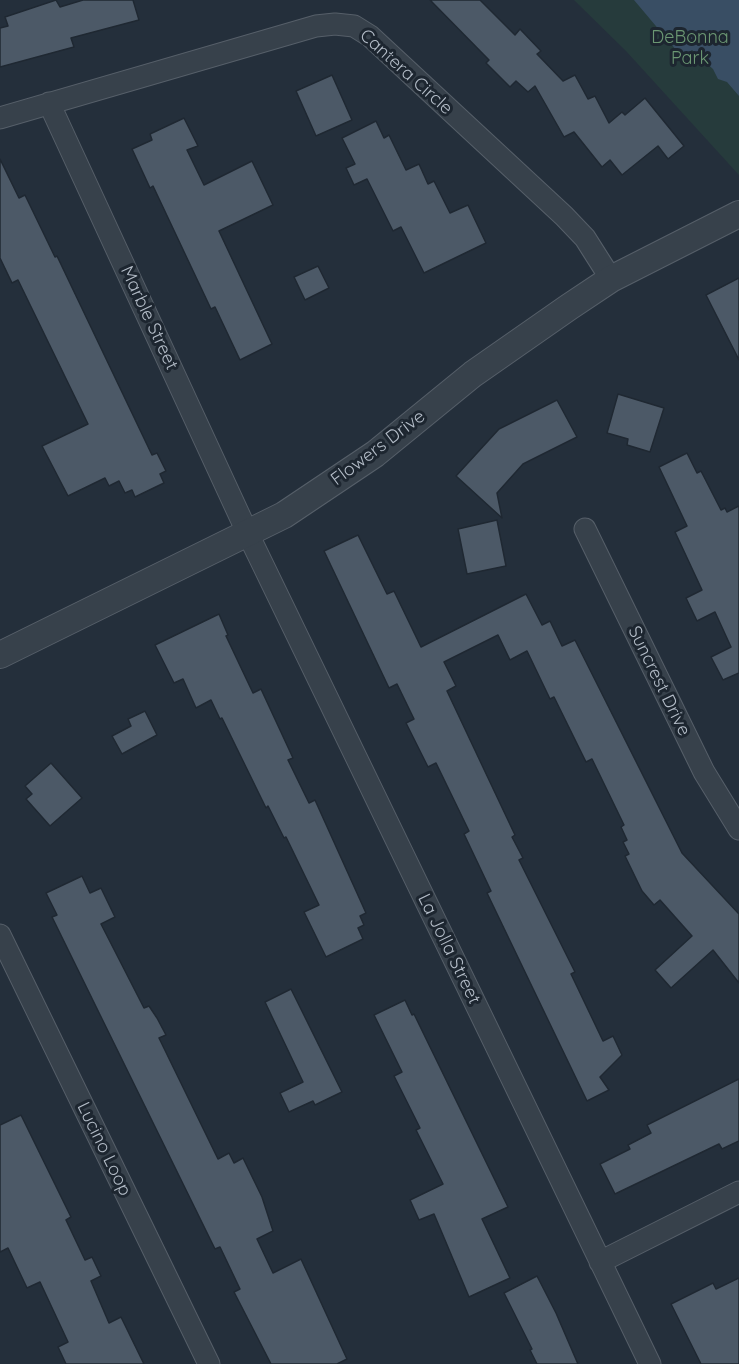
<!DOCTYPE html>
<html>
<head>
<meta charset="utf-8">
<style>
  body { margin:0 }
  canvas { display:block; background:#242f3b }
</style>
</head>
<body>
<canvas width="739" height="1364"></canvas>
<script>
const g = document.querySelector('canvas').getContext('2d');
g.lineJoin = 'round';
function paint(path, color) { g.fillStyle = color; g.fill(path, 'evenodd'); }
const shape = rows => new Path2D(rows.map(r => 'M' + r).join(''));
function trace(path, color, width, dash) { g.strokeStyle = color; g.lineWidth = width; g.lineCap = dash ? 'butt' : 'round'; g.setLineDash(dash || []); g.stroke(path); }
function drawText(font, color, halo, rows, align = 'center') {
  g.font = font + ' Quicksand,sans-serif'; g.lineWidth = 6; g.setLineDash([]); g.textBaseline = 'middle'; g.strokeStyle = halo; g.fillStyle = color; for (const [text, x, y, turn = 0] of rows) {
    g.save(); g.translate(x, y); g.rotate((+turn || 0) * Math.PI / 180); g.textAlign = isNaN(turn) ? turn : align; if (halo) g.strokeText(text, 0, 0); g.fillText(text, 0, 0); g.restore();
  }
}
const green = shape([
  [574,0,739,0,739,175,626,51]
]);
const water = shape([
  [634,0,739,0,739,96,727,82,718,79,713,69,692,50,682,57]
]);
const building = shape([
  [56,0,60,7,83,0,133,0,139,20,71,38,74,47,0,67,0,28,8,26,5,17,56,0],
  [430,0,480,0,515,35,520,29,541,51,537,54,563,81,575,75,588,99,595,96,609,123,622,112,625,115,645,98,684,146,668,159,658,146,622,175,610,160,602,167,574,132,564,137,535,86,528,92,516,81,510,87,486,63,489,60,430,0],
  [332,75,352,120,316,136,296,91,332,75],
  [184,118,198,146,187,150,204,185,252,161,273,205,219,231,272,344,240,360,215,307,211,309,153,186,150,188,132,149,152,140,150,134,184,118],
  [376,121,384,138,389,135,406,170,419,164,428,184,434,181,450,213,468,205,486,243,424,273,401,227,393,231,367,179,354,185,346,168,355,164,342,138,376,121],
  [0,159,19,198,25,195,55,257,57,256,152,455,157,453,166,471,160,474,164,483,135,497,132,490,125,493,119,481,109,486,105,478,68,496,42,446,88,424,18,280,12,283,0,258,0,159],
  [318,266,329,288,305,300,294,277,318,266],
  [739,278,739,360,706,295,739,278],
  [618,394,664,408,650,452,627,445,628,439,607,433,618,394],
  [557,400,577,437,523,464,497,493,502,518,456,476,499,429,557,400],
  [687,453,697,473,701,471,721,510,725,508,727,512,739,506,739,673,723,680,711,657,731,647,715,612,697,621,686,598,702,590,675,532,687,526,659,467,687,453],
  [497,520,506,566,467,574,458,529,497,520],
  [358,535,387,594,394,591,421,647,526,594,542,625,550,621,562,646,575,640,682,853,739,914,739,983,713,950,671,988,655,970,692,936,660,900,654,905,642,891,625,856,629,854,623,842,627,840,621,827,624,825,592,759,586,762,554,697,550,699,527,651,510,660,498,635,444,662,456,686,447,691,515,835,512,837,523,858,519,860,575,972,571,974,603,1041,613,1036,622,1055,600,1077,609,1090,587,1101,487,893,491,891,464,834,469,831,436,763,428,767,406,723,414,719,397,684,389,688,324,551,358,535],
  [219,614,228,635,226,636,253,693,261,689,293,758,288,760,309,803,315,800,366,913,360,916,364,925,358,928,363,939,326,957,304,912,319,905,286,837,284,838,268,806,266,808,222,718,220,719,211,700,196,708,183,679,174,683,155,645,219,614],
  [145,711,157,735,122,754,112,736,131,726,128,719,145,711],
  [51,763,82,798,50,826,26,799,32,794,25,786,51,763],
  [82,876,90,893,101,888,115,917,101,924,144,1008,149,1006,157,1018,166,1035,159,1038,218,1159,229,1153,234,1163,243,1158,262,1197,273,1231,257,1239,273,1273,301,1259,347,1359,337,1364,271,1364,234,1292,240,1289,220,1247,215,1249,52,917,57,915,46,893,82,876],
  [291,989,342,1092,315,1105,313,1101,289,1112,280,1093,303,1082,265,1002,291,989],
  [405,1000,412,1015,414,1014,508,1207,482,1219,510,1278,469,1297,434,1214,419,1220,410,1200,443,1184,416,1130,420,1128,394,1076,402,1072,374,1015,405,1000],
  [739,1079,739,1141,722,1149,719,1144,615,1194,600,1164,630,1149,628,1145,651,1133,647,1125,739,1079],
  [21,1115,71,1217,66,1220,85,1260,92,1257,101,1276,91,1281,109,1323,121,1317,144,1364,66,1364,58,1347,68,1342,40,1282,27,1288,8,1248,0,1252,0,1125,21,1115],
  [537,1276,556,1313,578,1364,537,1364,530,1350,532,1349,504,1293,537,1276],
  [739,1278,739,1364,701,1364,671,1304,713,1283,716,1289,739,1278]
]);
const minor = shape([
  [49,103,248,534,650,1364],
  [0,118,316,26,335,24,354,26,370,36,564,216,585,238,611,279],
  [585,529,704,772,739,829],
  [0,935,209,1364],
  [600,1262,739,1192]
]);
const tertiary = shape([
  [0,655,284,515,375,454,473,374,569,307,611,279,739,214]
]);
const parkNames = [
  ["DeBonna",690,38],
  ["Park",690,59]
];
const streetNames = [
  ["Cantera Circle",406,72,42],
  ["Marble Street",149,318,65],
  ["Flowers Drive",378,448,-37],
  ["Suncrest Drive",659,681,64],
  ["La Jolla Street",449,949,64],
  ["Lucino Loop",104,1149,64]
];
paint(green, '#263b3c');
paint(water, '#394e64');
paint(building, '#4c5967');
trace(building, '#1f2832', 1.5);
trace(minor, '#565f69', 23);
trace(tertiary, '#565f69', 28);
trace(minor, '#37414b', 21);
trace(tertiary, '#37414b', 26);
drawText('18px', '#6b9773', '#1d2630', parkNames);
drawText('18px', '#b3bcc7', '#1d2630', streetNames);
</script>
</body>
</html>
